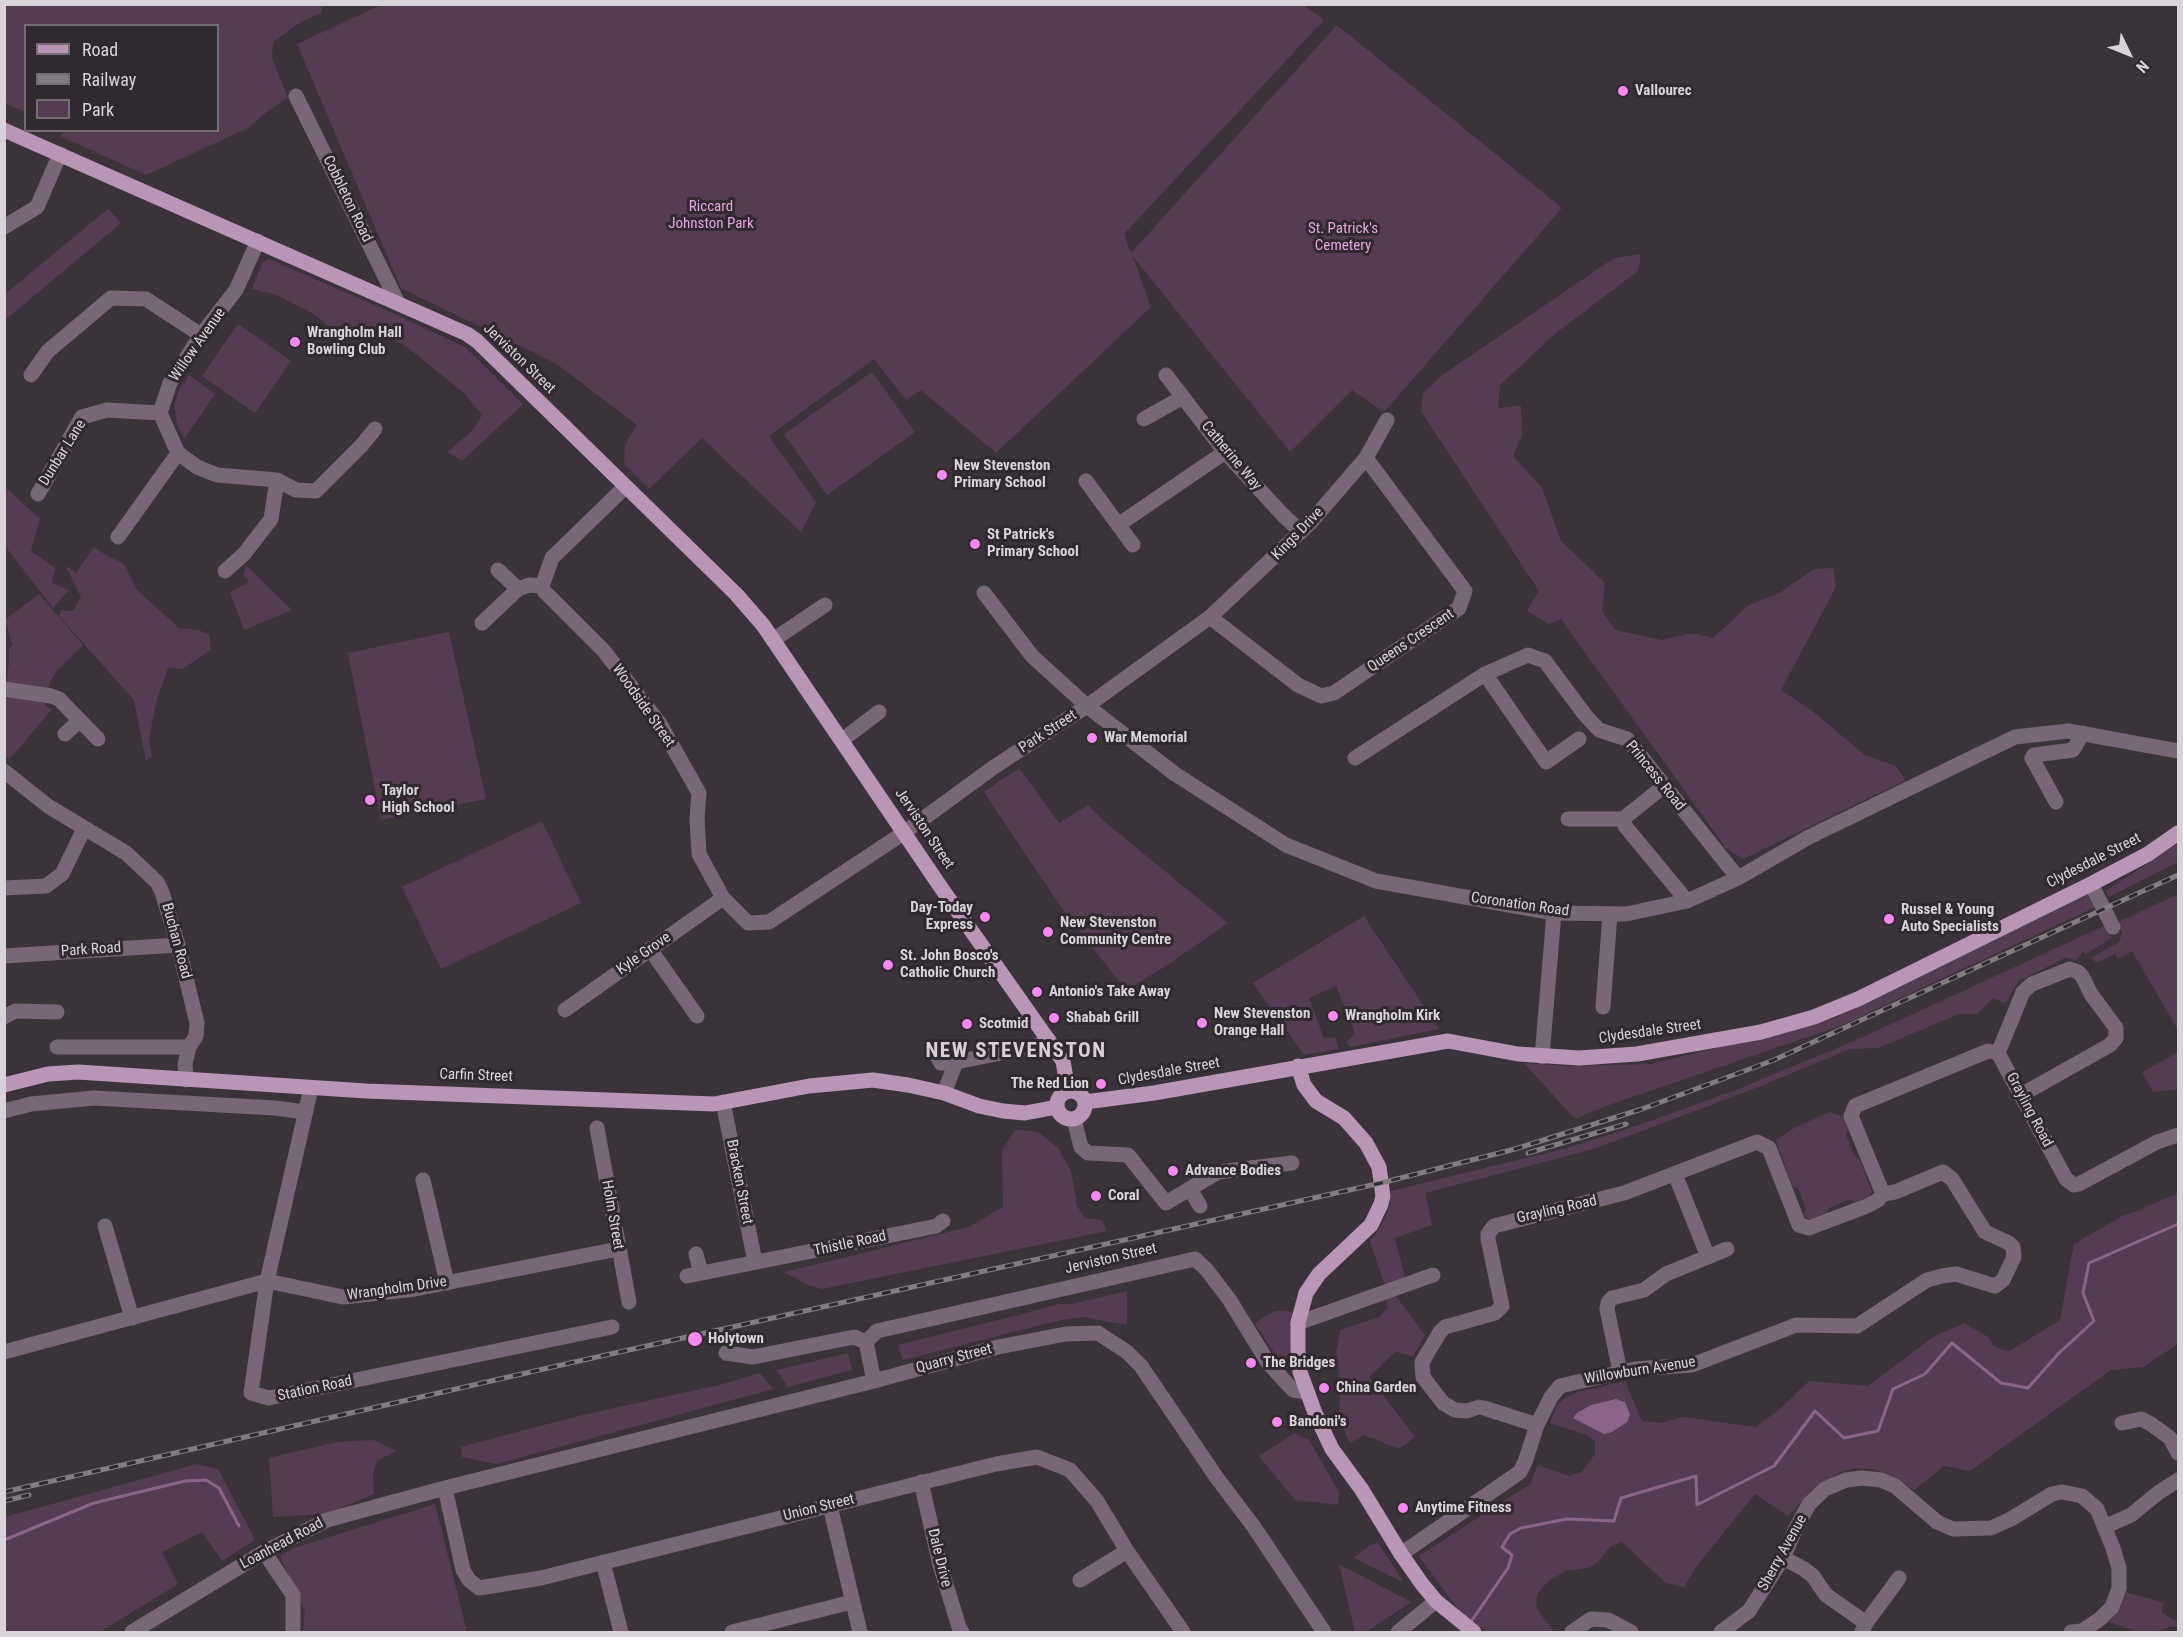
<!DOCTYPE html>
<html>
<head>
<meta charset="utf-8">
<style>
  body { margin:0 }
  #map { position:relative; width:2183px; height:1637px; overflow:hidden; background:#3b333a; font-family:"Roboto Condensed",sans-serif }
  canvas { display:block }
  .frame { position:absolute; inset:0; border:6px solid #d8d3d8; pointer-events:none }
  .legend { position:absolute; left:24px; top:24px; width:195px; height:108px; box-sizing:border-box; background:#312930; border:2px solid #746d73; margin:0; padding:8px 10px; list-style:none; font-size:18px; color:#d8d3d8 }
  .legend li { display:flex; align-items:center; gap:12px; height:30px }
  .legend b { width:30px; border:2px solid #746d73 }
  .north { position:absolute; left:2099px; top:24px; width:60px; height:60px; -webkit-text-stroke:4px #312930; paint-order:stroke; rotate:133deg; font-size:16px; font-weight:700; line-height:24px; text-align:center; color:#d8d3d8 }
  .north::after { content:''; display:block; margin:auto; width:21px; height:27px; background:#d8d3d8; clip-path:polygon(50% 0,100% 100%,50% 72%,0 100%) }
</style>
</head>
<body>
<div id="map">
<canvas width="2183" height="1637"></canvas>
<div class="frame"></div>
<ul class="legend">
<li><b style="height:8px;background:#b996b6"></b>Road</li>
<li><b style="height:8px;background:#827c82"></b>Railway</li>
<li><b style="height:16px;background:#543d52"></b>Park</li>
</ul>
<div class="north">N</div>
</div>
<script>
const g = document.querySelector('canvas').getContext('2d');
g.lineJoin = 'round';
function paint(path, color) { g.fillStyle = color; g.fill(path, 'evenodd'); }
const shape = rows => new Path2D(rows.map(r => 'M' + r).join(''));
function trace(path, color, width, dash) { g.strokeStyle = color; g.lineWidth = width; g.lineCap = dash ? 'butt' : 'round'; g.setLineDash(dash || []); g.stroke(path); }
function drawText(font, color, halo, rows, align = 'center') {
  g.font = font + ' "Roboto Condensed",sans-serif'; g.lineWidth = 6; g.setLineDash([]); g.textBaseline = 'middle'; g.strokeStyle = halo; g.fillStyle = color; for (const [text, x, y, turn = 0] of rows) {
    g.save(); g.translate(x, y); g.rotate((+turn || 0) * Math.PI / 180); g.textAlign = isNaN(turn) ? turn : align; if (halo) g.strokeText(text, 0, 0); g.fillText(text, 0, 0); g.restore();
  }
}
const green = shape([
  [4,5,5,4,330,5,322,7,321,13,301,22,273,42,272,58,288,98,269,110,248,128,146,175,60,136,66,130,218,130,218,26,26,26,25,112,5,103],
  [381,5,1303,5,1324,20,1124,234,1131,253,1337,25,1562,208,1384,412,1352,390,1290,452,1132,255,1151,307,996,453,921,390,906,400,874,359,769,436,816,502,801,532,702,438,649,489,624,464,625,445,637,425,557,364,401,288,297,44],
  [108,209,121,223,5,320,5,294],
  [1641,254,1638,271,1556,333,1500,385,1498,408,1521,406,1522,436,1513,456,1542,488,1561,541,1605,583,1602,611,1615,630,1662,640,1692,633,1713,638,1749,605,1781,592,1814,569,1833,568,1836,587,1781,690,1811,710,1865,755,1896,766,1906,780,1743,859,1726,848,1561,619,1549,624,1527,611,1539,591,1421,411,1423,393,1444,374,1614,258],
  [269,259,397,315,466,348,523,404,462,461,447,452,472,431,482,415,464,393,407,347,376,331,338,331,326,324,310,312,277,295,252,289,263,262],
  [238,324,291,361,255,413,202,376],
  [872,372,915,432,827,495,784,434],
  [189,375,215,394,184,439,177,424,174,404,181,387],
  [5,487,40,519,31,551,55,568,52,583,69,590,53,608,5,546],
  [94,547,101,552,124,564,137,590,179,628,199,630,209,635,211,650,182,669,168,668,157,699,152,723,149,743,152,756,146,761,134,700,59,616,61,610,73,611,81,597,65,565,76,573],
  [247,566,292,610,244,630,230,592,249,582,243,574],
  [39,594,83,645,56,672,49,684,45,706,52,709,9,760,5,755,5,691,9,663,9,650,12,644,5,620],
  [449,632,486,799,381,820,348,653],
  [1019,768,1059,823,1088,805,1105,822,1228,923,1166,966,1126,990,1067,916,984,792],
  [542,821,581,903,441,969,402,887],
  [2178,843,2178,862,2109,897,2106,891],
  [2089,892,2098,906,1840,1026,1606,1106,1575,1119,1524,1063,1566,1066,1651,1064,1833,1019],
  [2178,894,2178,1030,2132,951,2118,959,2115,954,2097,963,2091,958,2119,942,2122,933,2116,923],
  [1364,916,1439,1029,1350,1047,1346,1043,1355,1033,1336,986,1309,998,1324,1038,1335,1037,1339,1049,1304,1055,1253,983],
  [2106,925,2112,938,2086,954,2083,952,2076,960,2065,958,2019,981,2005,1003,1993,998,1977,1014,1959,1014,1878,1048,1850,1049,1756,1088,1594,1149,1425,1193,1432,1225,1395,1238,1405,1278,1385,1285,1370,1242,1385,1219,1390,1205,1391,1191,1567,1148,1639,1125,1736,1090,1861,1038],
  [2178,1052,2178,1089,2153,1092,2142,1072],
  [1830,1112,1844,1117,1848,1129,1846,1135,1854,1155,1859,1158,1872,1192,1868,1197,1855,1202,1850,1199,1829,1208,1827,1213,1813,1219,1807,1219,1804,1215,1806,1209,1798,1188,1792,1185,1776,1140,1796,1127],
  [1016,1129,1038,1132,1058,1148,1071,1171,1077,1206,1085,1218,1102,1220,1107,1231,822,1289,810,1286,784,1272,969,1227,1003,1207,1002,1150],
  [2178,1193,2178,1344,2143,1367,2111,1370,1970,1471,1944,1466,1914,1490,1892,1476,1873,1469,1855,1468,1841,1472,1811,1491,1788,1516,1755,1494,1696,1567,1684,1587,1666,1583,1622,1542,1611,1546,1597,1563,1588,1568,1566,1571,1550,1580,1540,1590,1536,1599,1537,1609,1554,1632,1487,1632,1460,1612,1419,1556,1530,1484,1538,1465,1569,1476,1582,1472,1595,1454,1595,1441,1586,1435,1550,1423,1558,1404,1566,1397,1578,1392,1625,1381,1642,1421,1661,1423,1683,1417,1755,1427,1779,1410,1809,1381,1868,1386,1933,1337,1964,1323,1990,1338,1993,1346,2008,1352,2060,1320,2074,1244,2122,1216,2137,1211],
  [1127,1291,1127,1325,1083,1317,1061,1320,903,1360,898,1345,1031,1312,1057,1304,1071,1304],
  [1395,1295,1425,1335,1413,1357,1396,1351,1369,1377,1415,1437,1399,1449,1364,1435,1350,1443,1339,1421,1340,1380,1336,1352,1340,1330,1379,1317,1388,1308,1385,1298],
  [1275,1311,1286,1311,1293,1313,1289,1365,1283,1366,1255,1324,1262,1318],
  [848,1353,852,1370,788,1387,776,1370],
  [760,1373,773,1389,497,1464,462,1457,461,1447,578,1416,723,1384],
  [1295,1433,1309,1440,1339,1492,1338,1505,1295,1500,1259,1456],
  [373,1440,396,1451,377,1461,373,1473,374,1494,326,1514,273,1517,269,1458,337,1442],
  [197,1464,218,1469,255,1540,222,1561,202,1532,162,1552,178,1584,100,1632,5,1632,5,1517],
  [435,1504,467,1632,303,1632,305,1611,280,1556,294,1548],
  [1378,1543,1391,1562,1403,1582,1354,1558,1370,1545],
  [1339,1564,1411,1602,1366,1632,1355,1632],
  [2125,1592,2164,1603,2161,1612,2178,1623,2178,1626,2171,1626,2155,1632,2138,1632,2109,1622,2118,1610]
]);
const water = shape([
  [1616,1399,1625,1402,1630,1415,1627,1422,1612,1432,1604,1434,1573,1418,1577,1413,1591,1405]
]);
const stream = shape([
  [4,1540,94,1503,185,1481,206,1480,219,1488,239,1526],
  [1470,1623,1508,1568,1512,1555,1502,1547,1510,1534,1521,1528,1567,1519,1614,1521,1621,1498,1696,1476,1697,1505,1774,1466,1815,1411,1844,1438,1878,1431,1893,1389,1925,1374,1952,1343,2001,1383,2028,1388,2059,1353,2094,1321,2083,1293,2089,1263,2178,1224]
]);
const minor = shape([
  [296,96,398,303],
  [4,227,37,207,60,154],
  [258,241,236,290,201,335,170,383,160,413,178,453,197,467,217,475,277,480,296,490,316,491,361,446,375,429],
  [31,375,48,351,111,298,146,299,201,335],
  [1166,375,1225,452,1282,514,1301,532],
  [1144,419,1183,397],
  [1086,481,1133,545],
  [625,487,552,558,542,586,544,591,604,651,660,724,699,793,697,818,699,854,723,898,748,923,769,922,905,832,994,767,1087,706,1210,617,1310,523,1366,458,1387,420],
  [38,494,82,417,107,410,160,413],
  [1118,525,1225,452],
  [118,537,178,453],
  [498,570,518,589],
  [225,571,244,554,271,519,277,480],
  [984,593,1032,656,1087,706,1175,774,1286,845,1376,881,1554,913,1626,914,1687,901,1738,878,1809,837,2015,737,2068,731,2178,751],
  [1210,617,1298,685,1321,696,1334,693,1459,608,1465,591,1366,458],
  [482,623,518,589,529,585,542,586],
  [773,640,825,605],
  [1485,674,1546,762,1579,739],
  [4,689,51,696,59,699,98,739],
  [65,734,80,720],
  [842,740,879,712],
  [1355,758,1485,674,1528,655,1545,661,1585,715,1599,730,1627,739,1738,878],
  [4,771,48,806,126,853,157,882,162,892,178,945,197,1023,196,1036,189,1047,185,1064,186,1080],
  [1664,786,1623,819,1625,826,1687,901],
  [2056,802,2032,758,2034,755,2073,750,2083,733],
  [1568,819,1623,819],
  [2091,884,2113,927],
  [4,888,46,886,62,874,84,829],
  [650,949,697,1016],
  [4,956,178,945],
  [1603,1007,1610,914],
  [565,1010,723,898],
  [4,1017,15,1011,57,1012],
  [57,1047,189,1047],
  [1998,1053,2023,992,2032,984,2070,969,2078,972,2082,976,2091,994,2116,1028,2116,1038,2110,1045,2021,1095],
  [936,1054,941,1063,956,1062],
  [1542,1057,1554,913],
  [311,1088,267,1281,251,1393,269,1398,612,1327],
  [944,1093,956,1062,1036,1046,1049,1040],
  [723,1102,755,1262],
  [4,1111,31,1104,94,1098,275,1108,305,1112],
  [1074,1119,1081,1147,1088,1153,1128,1155,1166,1203,1218,1172,1292,1163],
  [597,1128,629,1302],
  [1675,1174,1708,1257],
  [423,1180,447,1283],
  [1190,1189,1200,1206],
  [1883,1194,1851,1116,1855,1106,1988,1051,1998,1053,2066,1179,2074,1185,2079,1184,2157,1142,2178,1135],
  [105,1226,132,1318],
  [696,1254,701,1273],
  [687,1276,927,1228,936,1226,943,1221],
  [1298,1323,1433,1275],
  [866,1342,874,1381],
  [4,1352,267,1281,343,1297,415,1289,618,1249],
  [726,1353,753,1357,854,1337,866,1342,877,1331,1195,1259,1206,1269,1229,1299,1269,1364,1293,1390,1306,1392],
  [1620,1372,1607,1309,1608,1303,1612,1298,1644,1290,1666,1274,1727,1249],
  [2122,1423,2141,1419,2151,1424,2170,1438,2178,1453],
  [921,1482,940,1565,959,1627,962,1632],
  [445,1488,463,1570,469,1580,479,1588,541,1578,996,1464,1037,1457,1070,1470,1097,1501,1127,1551,1183,1632],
  [830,1506,860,1632],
  [2104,1527,2131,1515,2158,1493,2178,1480],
  [264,1552,293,1595,293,1632],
  [1401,1554,1520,1472,1525,1462,1537,1425,1551,1397,1560,1386,1635,1369,1692,1365,1796,1325,1857,1326,1927,1280,1942,1276,1956,1274,1995,1286,2003,1280,2014,1257,2013,1247,2009,1243,1985,1232,1952,1179,1943,1172,1895,1192,1883,1194,1878,1200,1867,1206,1809,1228,1799,1225,1769,1148,1757,1142,1624,1193,1494,1226,1488,1234,1488,1239,1502,1306,1495,1313,1445,1327,1440,1332,1422,1362,1423,1377,1443,1403,1455,1410,1467,1411,1479,1407,1484,1408,1537,1425],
  [1783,1558,1804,1569,1813,1576,1826,1595,1866,1623,1862,1632],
  [603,1562,621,1632],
  [1080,1580,1127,1551],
  [1866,1623,1899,1578],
  [132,1632,264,1552,327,1520,445,1488,874,1381,998,1347,1066,1334,1098,1333,1127,1352,1141,1366,1217,1478,1254,1527,1324,1632],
  [732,1632,852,1602],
  [1398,1632,1436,1601],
  [1572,1632,1591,1619,1608,1620,1631,1632],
  [1721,1632,1749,1611,1783,1558,1795,1530,1809,1504,1825,1489,1846,1480,1862,1478,1881,1480,1895,1486,1937,1522,1953,1529,1991,1528,2011,1519,2052,1494,2062,1492,2082,1496,2097,1509,2113,1548,2119,1568,2119,1588,2112,1607,2100,1619,2082,1631,2071,1632]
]);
const major = shape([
  [4,130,467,334,477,341,736,594,763,625,942,889,1063,1061,1068,1091],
  [1298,1066,1304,1085,1316,1101,1344,1118,1366,1143,1379,1167,1383,1196,1381,1204,1371,1225,1319,1274,1306,1293,1298,1323,1298,1351,1300,1372,1315,1413,1332,1449,1362,1490,1401,1554,1422,1584,1436,1601,1474,1632],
  [4,1085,48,1074,78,1072,366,1091,714,1104,809,1086,873,1080,908,1085,944,1093,979,1106,1003,1111,1025,1113,1057,1107],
  '1057 1105a14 14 0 1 1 28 0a14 14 0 1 1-28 0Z',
  [1085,1102,1154,1093,1448,1041,1518,1054,1579,1058,1637,1054,1761,1032,1814,1017,1858,999,2091,884,2148,854,2178,833]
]);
const rail = shape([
  [1528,1153,1626,1124],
  [4,1492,570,1363,1381,1183,1515,1149,1642,1109,1774,1060,2178,875],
  [4,1501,29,1495]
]);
const markers = [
  [1623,91,6,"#f589ef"],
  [295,342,6,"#f589ef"],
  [942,475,6,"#f589ef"],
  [975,544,6,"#f589ef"],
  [1092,738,6,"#f589ef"],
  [370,800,6,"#f589ef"],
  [985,917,6,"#f589ef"],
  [1889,919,6,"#f589ef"],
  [1048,932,6,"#f589ef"],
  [888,965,6,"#f589ef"],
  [1037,992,6,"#f589ef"],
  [1333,1016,6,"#f589ef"],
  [1054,1018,6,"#f589ef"],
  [1202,1023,6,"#f589ef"],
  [967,1024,6,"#f589ef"],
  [1101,1084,6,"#f589ef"],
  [1173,1171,6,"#f589ef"],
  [1096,1196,6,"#f589ef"],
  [695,1339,8,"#f589ef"],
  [1251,1363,6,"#f589ef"],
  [1324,1388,6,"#f589ef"],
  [1277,1422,6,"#f589ef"],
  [1403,1508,6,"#f589ef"]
];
const poiNames = [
  ["Vallourec",1635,91],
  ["Wrangholm Hall",307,333],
  ["Bowling Club",307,350],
  ["New Stevenston",954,466],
  ["Primary School",954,483],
  ["St Patrick's",987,535],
  ["Primary School",987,552],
  ["War Memorial",1104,738],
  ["Taylor",382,791],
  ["High School",382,808],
  ["Day-Today",973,908,"right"],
  ["Express",973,925,"right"],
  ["Russel & Young",1901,910],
  ["Auto Specialists",1901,927],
  ["New Stevenston",1060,923],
  ["Community Centre",1060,940],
  ["St. John Bosco's",900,956],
  ["Catholic Church",900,973],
  ["Antonio's Take Away",1049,992],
  ["New Stevenston",1214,1014],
  ["Orange Hall",1214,1031],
  ["Wrangholm Kirk",1345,1016],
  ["Shabab Grill",1066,1018],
  ["Scotmid",979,1024],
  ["The Red Lion",1089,1084,"right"],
  ["Advance Bodies",1185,1171],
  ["Coral",1108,1196],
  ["Holytown",708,1339],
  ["The Bridges",1263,1363],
  ["China Garden",1336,1388],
  ["Bandoni's",1289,1422],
  ["Anytime Fitness",1415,1508]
];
const streetNames = [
  ["Cobbleton Road",347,199,64],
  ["Willow Avenue",198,345,-55],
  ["Jerviston Street",519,359,44],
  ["Dunbar Lane",63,453,-58],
  ["Catherine Way",1231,456,50],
  ["Kings Drive",1298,534,-46],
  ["Queens Crescent",1411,641,-34],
  ["Woodside Street",643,706,55],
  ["Park Street",1048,732,-33],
  ["Princess Road",1655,776,51],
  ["Jerviston Street",924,829,56],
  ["Clydesdale Street",2094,861,-27],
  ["Coronation Road",1520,905,8],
  ["Buchan Road",176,941,75],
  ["Park Road",91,950,-4],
  ["Kyle Grove",644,954,-35],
  ["Clydesdale Street",1650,1032,-8],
  ["Clydesdale Street",1169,1072,-10],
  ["Carfin Street",476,1076,2],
  ["Grayling Road",2029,1110,62],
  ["Bracken Street",739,1182,79],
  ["Grayling Road",1557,1210,-13],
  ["Holm Street",612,1215,80],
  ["Thistle Road",850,1244,-12],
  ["Jerviston Street",1111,1259,-13],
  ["Wrangholm Drive",397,1289,-8],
  ["Quarry Street",954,1359,-15],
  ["Willowburn Avenue",1640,1371,-9],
  ["Station Road",315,1389,-12],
  ["Union Street",819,1508,-14],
  ["Loanhead Road",282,1544,-28],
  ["Sherry Avenue",1783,1553,-61],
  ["Dale Drive",939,1558,76]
];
const parkNames = [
  ["Riccard",711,207],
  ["Johnston Park",711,224],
  ["St. Patrick's",1343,229],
  ["Cemetery",1343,246]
];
const districtNames = [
  ["NEW STEVENSTON",1016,1052]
];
paint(green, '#543d52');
paint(water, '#8b6588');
trace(stream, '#8b6588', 3);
trace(minor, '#786776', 15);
trace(major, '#b996b6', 15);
trace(rail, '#827c82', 5);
trace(rail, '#312930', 3, [9]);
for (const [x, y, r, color] of markers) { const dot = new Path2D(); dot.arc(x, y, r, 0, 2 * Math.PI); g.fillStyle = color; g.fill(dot); trace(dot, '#312930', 2); }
drawText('bold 15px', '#d8d3d8', '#312930', poiNames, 'left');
drawText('15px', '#d8d3d8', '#312930', streetNames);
drawText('15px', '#e4a7df', '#312930', parkNames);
g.letterSpacing = '1.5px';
drawText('bold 21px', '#d9cfd8', '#312930', districtNames);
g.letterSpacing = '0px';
</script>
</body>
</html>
